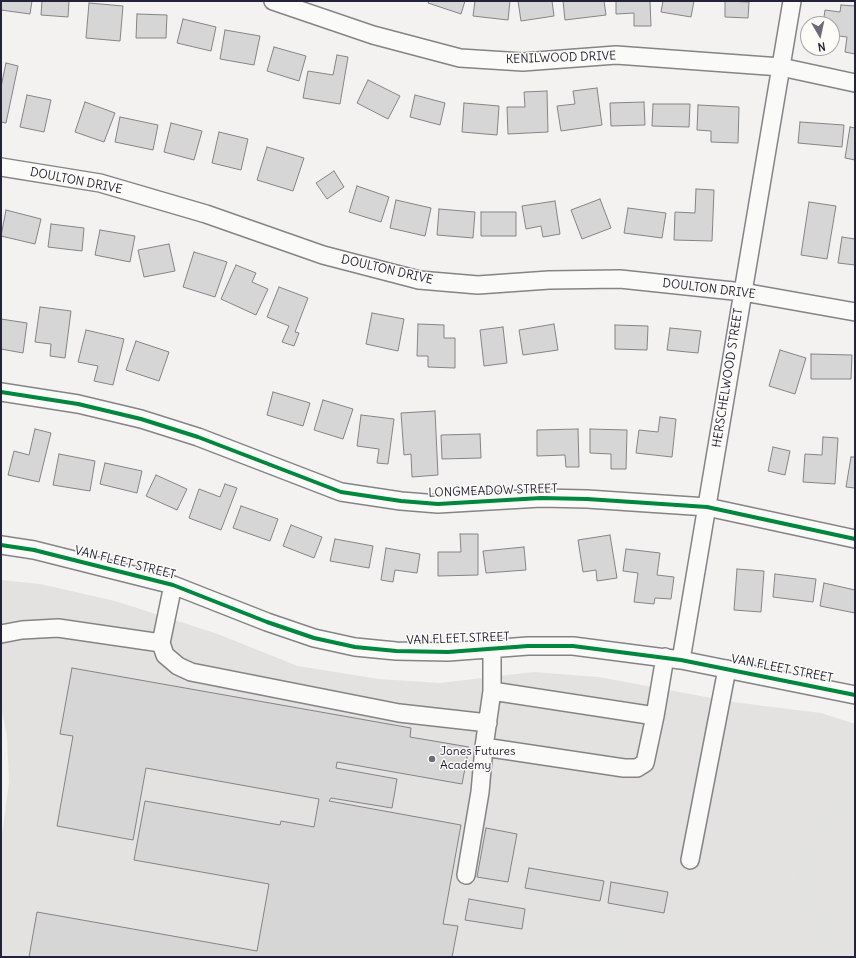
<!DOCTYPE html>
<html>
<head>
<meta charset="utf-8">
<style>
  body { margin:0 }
  #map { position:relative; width:856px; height:958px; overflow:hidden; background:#f3f2f0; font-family:Delius,sans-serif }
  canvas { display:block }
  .frame { position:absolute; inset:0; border:2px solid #22223b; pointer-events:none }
  .north { position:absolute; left:800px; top:16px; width:40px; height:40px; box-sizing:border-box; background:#fdfcf7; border:1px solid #a5a5ac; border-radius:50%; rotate:171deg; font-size:11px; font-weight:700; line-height:16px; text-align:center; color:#22223b }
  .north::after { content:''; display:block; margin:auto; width:14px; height:18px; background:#6b6b7a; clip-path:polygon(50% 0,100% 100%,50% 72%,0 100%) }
</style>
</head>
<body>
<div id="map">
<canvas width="856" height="958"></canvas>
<div class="frame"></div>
<div class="north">N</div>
</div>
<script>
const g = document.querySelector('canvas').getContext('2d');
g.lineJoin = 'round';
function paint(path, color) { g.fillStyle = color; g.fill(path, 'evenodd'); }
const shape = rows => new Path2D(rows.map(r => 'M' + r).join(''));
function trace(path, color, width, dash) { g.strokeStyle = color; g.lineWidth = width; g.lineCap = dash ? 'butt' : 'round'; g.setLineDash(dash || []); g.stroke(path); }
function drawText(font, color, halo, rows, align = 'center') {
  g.font = font + ' Delius,sans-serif'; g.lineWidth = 3; g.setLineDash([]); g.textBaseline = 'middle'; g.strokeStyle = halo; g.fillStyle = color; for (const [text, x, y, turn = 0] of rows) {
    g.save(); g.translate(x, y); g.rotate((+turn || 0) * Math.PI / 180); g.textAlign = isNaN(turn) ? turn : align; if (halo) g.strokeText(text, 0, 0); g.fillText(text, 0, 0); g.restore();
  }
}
const built = shape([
  [1,580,40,584,115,601,215,633,298,666,379,679,440,683,533,672,599,677,733,702,821,713,855,724,855,957,1,957,1,841,9,783,7,736,1,706]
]);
const green = shape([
  [855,785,855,803,840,816,825,838,819,849,815,873,817,898,826,922,834,935,855,954,855,957,835,957,812,931,806,916,800,892,799,877,800,862,809,834,816,821,836,798],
  [555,923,639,938,636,957,549,957]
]);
const building = shape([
  [1,1,32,1,30,14,1,10,1,1],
  [42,1,69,1,68,17,41,15,42,1],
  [429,1,465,1,461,14,428,3,429,1],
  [475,1,510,1,508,20,473,16,475,1],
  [518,1,552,1,554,16,521,21,518,1],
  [563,1,604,1,606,15,565,20,563,1],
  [616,1,650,1,651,26,634,26,634,13,616,14,616,1],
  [663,1,694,1,691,17,661,12,663,1],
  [725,1,749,2,748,18,725,17,725,1],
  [89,3,123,6,120,41,86,38,89,3],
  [841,5,855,6,855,54,845,52,847,37,832,35,832,24,823,24,825,10,840,12,841,5],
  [137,14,167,15,166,38,136,38,137,14],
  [183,19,216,27,211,51,177,43,183,19],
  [225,30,260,36,254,65,220,59,225,30],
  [274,47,306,56,299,81,267,71,274,47],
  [337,55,348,57,340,104,303,98,308,71,333,75,337,55],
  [6,63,18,66,6,123,1,122,1,87,6,63],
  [368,80,400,96,388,119,357,103,368,80],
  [597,88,602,125,561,131,557,106,575,104,573,91,597,88],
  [547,91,548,132,508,134,507,107,525,107,524,92,547,91],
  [27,95,51,100,44,132,20,127,27,95],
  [415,95,445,103,440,125,410,117,415,95],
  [85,102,115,113,104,142,75,132,85,102],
  [644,102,645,125,611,126,610,103,644,102],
  [464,103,499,106,497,135,462,132,464,103],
  [653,104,690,104,689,127,652,126,653,104],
  [698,105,739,107,738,143,711,142,711,131,697,130,698,105],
  [120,117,158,125,153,150,115,142,120,117],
  [800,122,844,125,842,147,798,143,800,122],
  [171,123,202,131,194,160,164,152,171,123],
  [850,127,855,128,855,160,845,158,850,127],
  [219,132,248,139,241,170,212,163,219,132],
  [267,147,304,158,293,191,257,180,267,147],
  [334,171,344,187,327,199,316,183,334,171],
  [357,186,389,197,381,222,349,212,357,186],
  [696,189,714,190,712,241,674,240,675,212,695,213,696,189],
  [600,199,611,228,582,239,571,210,600,199],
  [396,200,431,208,425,236,390,228,396,200],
  [555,201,560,234,543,237,541,226,526,229,522,206,555,201],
  [809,202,836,206,827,259,801,255,809,202],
  [628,208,666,213,662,238,624,233,628,208],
  [439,209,475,212,473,238,437,235,439,209],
  [6,210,41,219,35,244,1,236,6,210],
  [481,212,516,212,516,236,481,236,481,212],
  [51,224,84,228,82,251,48,247,51,224],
  [100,230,135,236,130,262,95,255,100,230],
  [842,237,855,239,855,265,838,263,842,237],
  [169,244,175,271,144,277,138,250,169,244],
  [194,252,227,262,215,297,183,287,194,252],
  [236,265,256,273,252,282,268,289,256,315,221,299,236,265],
  [279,287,308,298,295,332,299,333,294,346,282,342,289,326,267,317,279,287],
  [40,307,71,311,65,358,50,356,51,344,35,342,40,307],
  [372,313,404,319,398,351,366,344,372,313],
  [1,319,27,323,23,353,1,349,1,319],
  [418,324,444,325,444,338,455,338,455,368,428,367,428,356,417,356,418,324],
  [554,324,558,350,523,355,519,330,554,324],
  [615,325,648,326,647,350,615,349,615,325],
  [503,327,507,363,484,366,480,330,503,327],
  [670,328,701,331,698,353,667,350,670,328],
  [86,330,124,339,113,385,94,381,98,366,78,362,86,330],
  [136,341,169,352,159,381,126,370,136,341],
  [780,350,806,358,795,394,769,386,780,350],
  [811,354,852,355,851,379,811,379,811,354],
  [273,392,310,403,303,426,267,415,273,392],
  [323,400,353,409,343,439,314,430,323,400],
  [435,411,438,475,412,477,411,454,404,455,401,413,435,411],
  [361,415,394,419,388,464,377,463,379,449,357,446,361,415],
  [660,417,676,419,672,457,636,453,639,430,658,432,660,417],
  [35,429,51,433,39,482,8,475,14,451,29,455,35,429],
  [578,429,579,467,566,467,565,455,537,456,537,430,578,429],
  [590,429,627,430,626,469,611,469,611,454,590,453,590,429],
  [480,434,481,458,442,459,441,435,480,434],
  [823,437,838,438,835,484,803,482,805,454,822,455,823,437],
  [773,447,790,451,785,475,768,471,773,447],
  [59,454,95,461,90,491,53,485,59,454],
  [851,457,855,457,855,488,846,487,851,457],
  [105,463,142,471,137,493,100,484,105,463],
  [156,475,187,489,177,510,146,496,156,475],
  [225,484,237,488,221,530,189,518,199,489,220,497,225,484],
  [241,506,278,519,270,541,233,528,241,506],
  [291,525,322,537,314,558,283,546,291,525],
  [460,534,478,534,478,575,438,576,438,552,461,552,460,534],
  [610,535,617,578,597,581,596,570,583,572,578,540,610,535],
  [335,539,373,546,369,568,330,561,335,539],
  [524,547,526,570,486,573,483,551,524,547],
  [386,548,420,554,417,573,395,570,393,582,381,580,386,548],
  [626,549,660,553,657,575,674,577,671,599,655,598,654,604,634,602,638,573,623,571,626,549],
  [737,569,764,571,761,612,734,610,737,569],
  [775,574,816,579,813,602,773,597,775,574],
  [824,583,855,590,855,613,820,606,824,583],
  [72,668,411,728,410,737,469,747,462,784,337,762,336,768,397,779,392,808,331,798,329,801,461,825,443,924,458,926,452,957,29,957,37,912,257,951,269,884,134,860,145,801,280,825,281,821,314,827,319,799,146,768,133,840,57,826,73,736,60,734,72,668],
  [486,828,517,834,508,882,477,877,486,828],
  [529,868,604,881,600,901,525,888,529,868],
  [611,882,668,892,664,913,608,903,611,882],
  [469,899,525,909,522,929,465,920,469,899]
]);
const minor = shape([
  [273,1,373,35,460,58,523,62,616,55,781,67,855,83],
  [1,167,100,183,206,214,323,255,419,280,478,285,549,280,620,279,743,292,855,312],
  [1,392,78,404,141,419,198,437,341,492,401,501,438,504,541,498,587,499,707,507,855,539],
  [1,545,34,550,173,585,267,622,314,638,355,647,396,651,448,652,528,646,573,646,681,660,855,695],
  [1,634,22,630,58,628,161,643,173,585],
  [161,643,165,655,178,666,191,672,399,713,488,723],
  [681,660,792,1],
  [655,716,665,657],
  [484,747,624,768,637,768,645,763,655,716,492,691],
  [690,860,727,669],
  [466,875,480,792,484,747,492,691,492,648]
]);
const cycleway = shape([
  [1,392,78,404,141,419,198,437,341,492,401,501,438,504,541,498,587,499,707,507,855,539],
  [1,545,34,550,173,585,267,622,314,638,355,647,396,651,448,652,528,646,573,646,681,660,855,695]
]);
const markers = [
  [432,759,4,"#6b6b7a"]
];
const streetNames = [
  ["KENILWOOD DRIVE",561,58,-2],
  ["DOULTON DRIVE",76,181,11],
  ["DOULTON DRIVE",387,270,13],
  ["DOULTON DRIVE",709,289,7],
  ["HERSCHELWOOD STREET",728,378,-81],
  ["LONGMEADOW STREET",493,491,-2],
  ["VAN FLEET STREET",125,563,14],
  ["VAN FLEET STREET",458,639,-2],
  ["VAN FLEET STREET",782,669,11]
];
const poiNames = [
  ["Jones Futures",440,752],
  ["Academy",440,766]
];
paint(built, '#e3e2e1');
paint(green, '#e2e2e1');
paint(building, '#d7d6d6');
trace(building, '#848488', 1);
trace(minor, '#848488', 20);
trace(minor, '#fafaf8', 17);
trace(cycleway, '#00873e', 4);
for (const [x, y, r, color] of markers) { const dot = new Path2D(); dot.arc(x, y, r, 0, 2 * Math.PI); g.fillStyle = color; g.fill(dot); trace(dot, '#fdfcf7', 1.5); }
drawText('12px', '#22223b', '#fdfcf7', streetNames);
drawText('12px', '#22223b', '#fdfcf7', poiNames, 'left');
</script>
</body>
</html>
